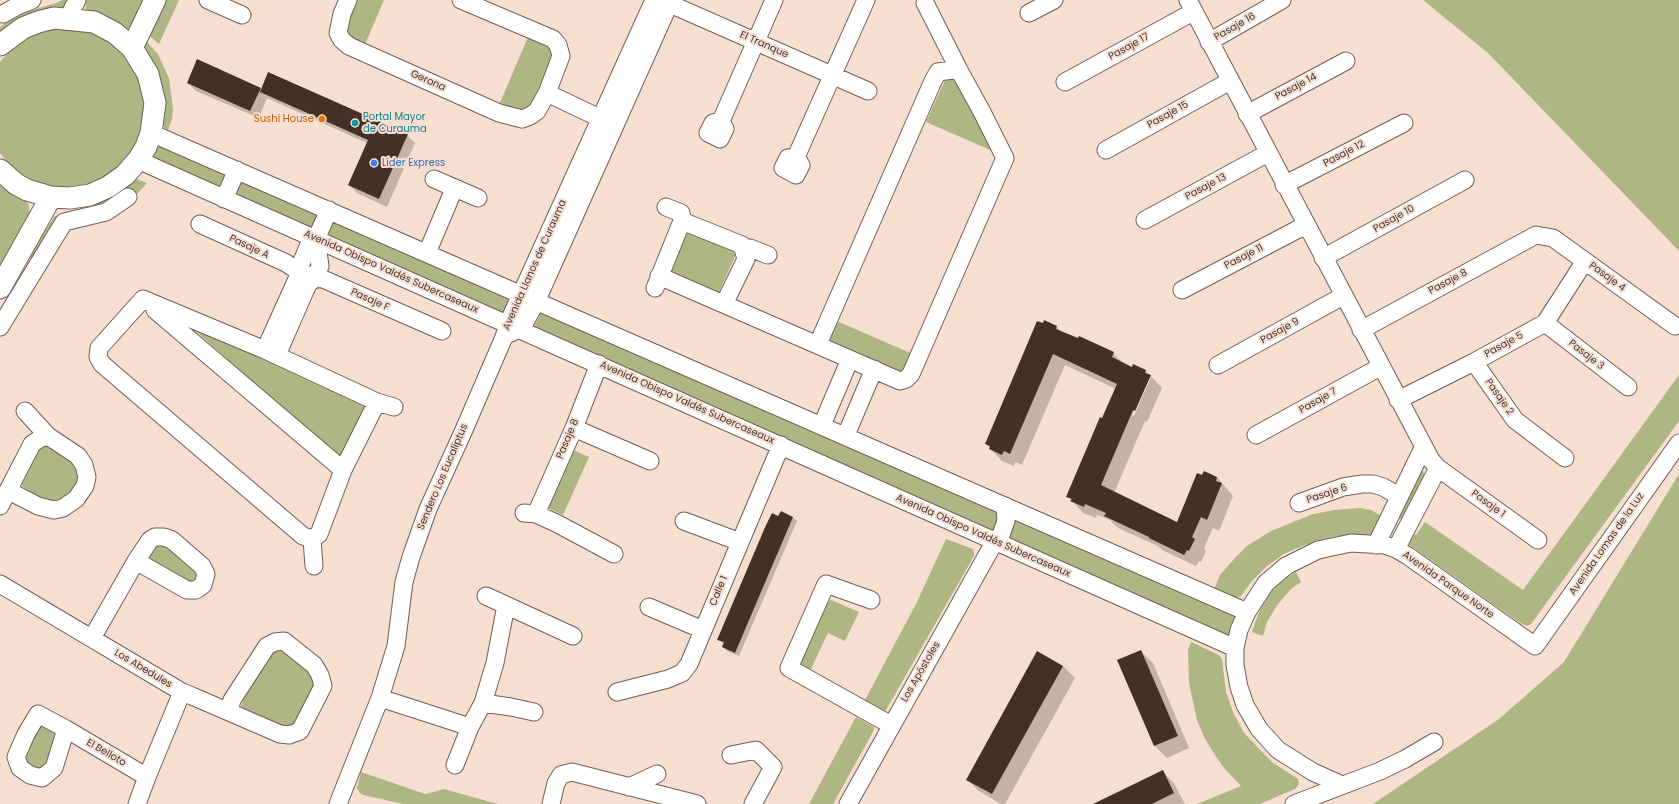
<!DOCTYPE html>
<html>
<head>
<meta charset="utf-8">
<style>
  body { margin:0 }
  canvas { display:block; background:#f6ded0 }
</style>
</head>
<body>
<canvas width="1679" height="804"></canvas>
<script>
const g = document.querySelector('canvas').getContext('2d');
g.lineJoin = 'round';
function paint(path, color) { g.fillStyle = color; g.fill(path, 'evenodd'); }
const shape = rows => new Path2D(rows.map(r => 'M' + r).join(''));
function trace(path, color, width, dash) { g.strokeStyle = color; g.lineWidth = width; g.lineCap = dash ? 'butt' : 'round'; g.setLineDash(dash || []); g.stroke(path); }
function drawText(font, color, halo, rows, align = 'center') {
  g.font = font + ' Poppins,sans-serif'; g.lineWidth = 4; g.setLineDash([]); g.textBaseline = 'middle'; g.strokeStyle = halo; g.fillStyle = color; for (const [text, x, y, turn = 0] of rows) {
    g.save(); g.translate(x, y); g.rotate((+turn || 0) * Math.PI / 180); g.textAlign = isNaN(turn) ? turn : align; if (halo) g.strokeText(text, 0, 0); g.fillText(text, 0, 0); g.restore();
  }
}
const green = shape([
  [62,0,70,0,63,10,1,32,0,30,0,27,4,24,4,22,12,17,28,11,57,3],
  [85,0,146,0,136,21,127,29,107,18,86,9],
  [166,0,179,0,159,44,150,36],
  [355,0,384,0,364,47,346,38,342,27],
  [1423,0,1679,0,1679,251,1488,53],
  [70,28,91,32,110,42,126,56,138,77,144,100,142,125,138,139,131,152,119,166,104,177,87,184,69,187,50,186,35,182,21,175,7,162,0,153,0,62,11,49,28,36,48,29],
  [528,37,548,47,551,52,551,59,550,65,530,107,526,110,518,111,499,105],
  [147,42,158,54,169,78,173,110,172,119,168,130,162,126,143,52],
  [946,78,954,78,995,152,926,122],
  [156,142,229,175,223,191,150,158],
  [134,178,147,183,138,193,131,197,125,189,114,198,112,203,63,219,33,259,28,258,28,256,55,216,105,201],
  [240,180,319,214,313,229,233,195],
  [0,185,28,203,30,214,0,267],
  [330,220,512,299,505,314,325,235],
  [687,232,737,252,718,294,667,270],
  [541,313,1235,617,1228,635,534,327],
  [832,319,915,355,903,376,828,346],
  [189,325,366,407,340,459],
  [1679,375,1679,421,1531,624,1527,626,1520,623,1408,544,1411,533,1416,535,1425,522,1523,590],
  [51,444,75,461,80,475,70,495,58,503,45,502,22,486,20,477,39,446],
  [569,448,589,457,563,515,543,506],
  [1421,468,1427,478,1404,521,1397,517],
  [1679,474,1679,804,1373,804,1499,719,1564,662],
  [1360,508,1371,510,1383,517,1371,535,1358,534,1333,537,1319,540,1295,549,1284,554,1267,566,1252,581,1241,596,1236,598,1214,589,1220,575,1235,558,1247,546,1271,531,1313,514,1335,510],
  [946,539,973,549,974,552,974,556,886,710,884,711,865,700,916,604],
  [153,542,166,542,195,568,199,576,192,586,148,562,147,551],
  [1296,572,1301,582,1291,589,1278,604,1267,622,1263,636,1252,632,1259,612,1271,592,1283,580],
  [831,600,859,612,845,641,828,633,809,673,801,669,800,664,828,602],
  [1191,642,1219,655,1222,659,1226,692,1233,712,1244,733,1272,762,1298,779,1299,784,1295,789,1260,804,1197,804,1241,786,1224,768,1215,755,1205,739,1197,720,1189,683,1188,650],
  [282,649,313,673,314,688,298,726,289,729,241,707,245,696,271,651],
  [856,717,874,727,874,730,833,804,809,804],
  [47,725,57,737,49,761,37,770,25,764,22,757,36,727],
  [361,772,425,794,444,789,498,804,403,804,363,795,360,793,357,788]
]);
const shadow = shape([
  [188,83,260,89,407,135,415,143,387,207,357,193,349,185,367,143,267,98,259,118,196,91],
  [1056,327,1063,333,1113,353,1124,364,1132,368,1145,370,1162,388,1147,422,1145,421,1114,493,1177,523,1203,476,1217,477,1233,496,1219,531,1213,528,1204,548,1206,551,1201,562,1199,561,1196,566,1162,550,1158,546,1118,528,1110,520,1097,515,1096,518,1083,513,1068,496,1116,389,1065,365,1022,465,1015,462,1014,466,1002,461,986,444],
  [1149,377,1151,377,1134,416,1132,415],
  [781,513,793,518,797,521,739,656,727,651,723,647,724,644,719,639],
  [1141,651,1153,663,1189,748,1167,758,1155,746,1119,661],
  [1037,652,1063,666,1075,678,1005,804,1001,804,979,791,967,779],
  [1162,771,1174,783,1185,804,1095,804]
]);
const building = shape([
  [197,59,261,88,250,111,187,83],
  [268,72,408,134,379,199,348,185,368,140,260,92],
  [1044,320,1057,326,1056,329,1078,338,1079,336,1114,352,1112,357,1132,367,1133,364,1146,370,1145,373,1151,375,1135,411,1133,410,1101,485,1177,522,1197,473,1202,475,1204,471,1217,477,1216,481,1222,483,1207,520,1201,517,1192,537,1195,539,1189,551,1187,550,1184,555,1149,538,1149,537,1104,516,1106,513,1085,504,1084,507,1070,501,1072,499,1066,497,1100,417,1102,418,1117,384,1053,354,1010,454,1004,451,1002,455,989,449,990,446,985,444,1037,321,1043,323],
  [781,511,793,517,735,653,722,647,724,642,717,640,766,525,772,513,778,516],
  [1141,650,1178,736,1154,746,1117,660],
  [1037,651,1063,666,992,794,966,780],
  [1163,770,1174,793,1152,804,1093,804]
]);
const minor = shape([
  [208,0,242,15],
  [348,0,342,14,338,33,342,40,349,46,499,113,522,119,530,116,537,111,547,93,561,56,558,45,553,39,461,0],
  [661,0,868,91],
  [1188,0,1431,460,1438,468,1538,540],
  [925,3,960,72],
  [1029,13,1054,0],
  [3,14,17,6,32,0],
  [68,18,77,0],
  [1209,42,1282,0],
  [1065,82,1193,12],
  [547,93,610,123],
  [1247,114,1346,61],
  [721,121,774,0],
  [721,121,725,129,720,139,708,133,713,123,721,121],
  [151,133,1247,612],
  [1106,150,1230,81],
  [796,157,866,0],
  [796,157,801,165,796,175,783,168,788,158,796,157],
  [138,160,1235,648],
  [434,179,478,198],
  [1284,185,1404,123],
  [224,199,237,170],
  [1145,220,1268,153],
  [682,221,742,245,746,259,724,304],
  [200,224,286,263,298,271,315,278,323,279,442,331],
  [744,250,750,248,768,255],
  [427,253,454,189],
  [1323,258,1465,180],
  [659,276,900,381,906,379,911,374,1005,158,982,112,960,72,953,70,938,72,933,81,818,344],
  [655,288,682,221,681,213,666,207],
  [1182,290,1306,225],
  [143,299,99,348,98,357,102,364,303,536,312,539],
  [143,299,265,350,377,402,394,407],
  [155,310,343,470],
  [1545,323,1628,387],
  [0,327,64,222,106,212,128,197],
  [1361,330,1536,235,1553,238,1675,326],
  [509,334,519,329,523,326,536,302,671,0],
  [265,350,297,279,298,271,312,237],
  [277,355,308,284,315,278,320,266,316,239,329,210],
  [1474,362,1515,420,1565,458],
  [1218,365,1343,296],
  [1398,400,1474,362,1545,323,1585,261],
  [822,425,850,359],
  [574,428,650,461],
  [846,435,874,369],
  [1256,435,1380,367],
  [9,491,38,506,54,510,63,508,76,499,85,486,87,477,84,465,78,456,48,436,25,411],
  [1299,503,1343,487,1362,484,1373,484,1383,487,1399,496],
  [0,506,32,444,41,438,48,436],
  [524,513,536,514,556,523,614,554],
  [536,514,574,428,599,364],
  [684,521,740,542],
  [1376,545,1423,448],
  [1396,549,1438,468],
  [314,566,312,539,319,534,343,470,377,402],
  [0,584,182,692,192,696,229,712,280,734,289,735,300,731,323,686,320,675,314,665,284,641,275,642,267,646,232,700,229,712],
  [486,596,573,636],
  [871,600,826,584,789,668,891,725],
  [649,607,703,630],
  [92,638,136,561,150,540,155,537,164,537,172,540,202,566,206,574,203,585,196,590,187,590,136,561],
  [617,692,668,679,682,673,689,664,781,445],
  [380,698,470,727],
  [483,703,511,707,534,712],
  [66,729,54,768,42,778,30,775,20,768,16,757,26,734,38,714,66,729,147,777],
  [731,755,756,750,773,767,753,804],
  [455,765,470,727,483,703,495,663,506,605],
  [1342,785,1313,772,1278,750,1259,729,1245,705,1239,687,1235,665,1235,648,1239,630,1247,612,1266,583,1286,566,1318,550,1351,543,1385,545,1396,549,1408,556,1535,646,1679,443],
  [629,787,657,774],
  [137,804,147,777,182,692],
  [338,804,380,698,396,646,404,582,411,557,428,509,463,432,504,337,509,321,654,0],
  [551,804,556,783,561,775,572,772,697,804],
  [848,804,995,541,1001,535,1006,521,1005,506],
  [1294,804,1380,771,1405,759,1434,742]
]);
const tertiary = shape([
  [0,45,23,28,38,22,54,18,94,22,115,33,132,48,148,74,155,103,151,133,146,147,138,160,125,175,108,187,90,195,70,198,51,197,27,190,16,184,0,170],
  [132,48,155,0],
  [0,288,51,197]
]);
const markers = [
  [322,119,4,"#e8710a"],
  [355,123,4,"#0f9aa8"],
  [374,163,4,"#3f7fe0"]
];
const streetNames = [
  ["Pasaje 16",1235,27,-30],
  ["El Tranque",764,45,24],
  ["Pasaje 17",1129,47,-29],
  ["Gerona",428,81,24],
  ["Pasaje 14",1296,87,-28],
  ["Pasaje 15",1168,115,-29],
  ["Pasaje 12",1344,154,-28],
  ["Pasaje 13",1206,187,-28],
  ["Pasaje 10",1394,219,-29],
  ["Pasaje A",249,247,25],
  ["Pasaje 11",1244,257,-27],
  ["Avenida Llanos de Curauma",535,265,-66],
  ["Avenida Obispo Valdés Subercaseaux",391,272,24],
  ["Pasaje 4",1607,277,36],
  ["Pasaje 8",1448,282,-28],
  ["Pasaje F",370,300,24],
  ["Pasaje 9",1280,331,-29],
  ["Pasaje 5",1504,345,-29],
  ["Pasaje 3",1586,355,38],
  ["Pasaje 2",1499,397,55],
  ["Pasaje 7",1318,401,-29],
  ["Avenida Obispo Valdés Subercaseaux",687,403,24],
  ["Pasaje 8",568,439,-67],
  ["Sendero Los Eucaliptus",443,477,-67],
  ["Pasaje 6",1327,494,-18],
  ["Pasaje 1",1488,504,36],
  ["Avenida Obispo Valdés Subercaseaux",983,536,24],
  ["Avenida Lomas de la Luz",1607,544,-55],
  ["Avenida Parque Norte",1448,585,35],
  ["Calle 1",719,591,-67],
  ["Los Abedules",143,669,31],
  ["Los Apóstoles",921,672,-60],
  ["El Belloto",106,753,30]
];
const cultureNames = [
  ["Portal Mayor",363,117],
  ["de Curauma",363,129]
];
const foodNames = [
  ["Sushi House",314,119]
];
const shopNames = [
  ["Líder Express",382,163]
];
paint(green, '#aeb684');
paint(shadow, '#0003');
paint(building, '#433126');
trace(minor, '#725e52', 19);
trace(tertiary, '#725e52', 23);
trace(minor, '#fff', 17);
trace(tertiary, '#fff', 21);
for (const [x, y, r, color] of markers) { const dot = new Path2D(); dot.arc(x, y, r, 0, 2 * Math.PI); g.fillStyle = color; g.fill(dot); trace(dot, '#f6ded0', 1.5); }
drawText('10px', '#413732', '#f6ded0', streetNames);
drawText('10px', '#0d838f', '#f6ded0', cultureNames, 'left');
drawText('10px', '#c56008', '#f6ded0', foodNames, 'right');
drawText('10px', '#366cbe', '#f6ded0', shopNames, 'left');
</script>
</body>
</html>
